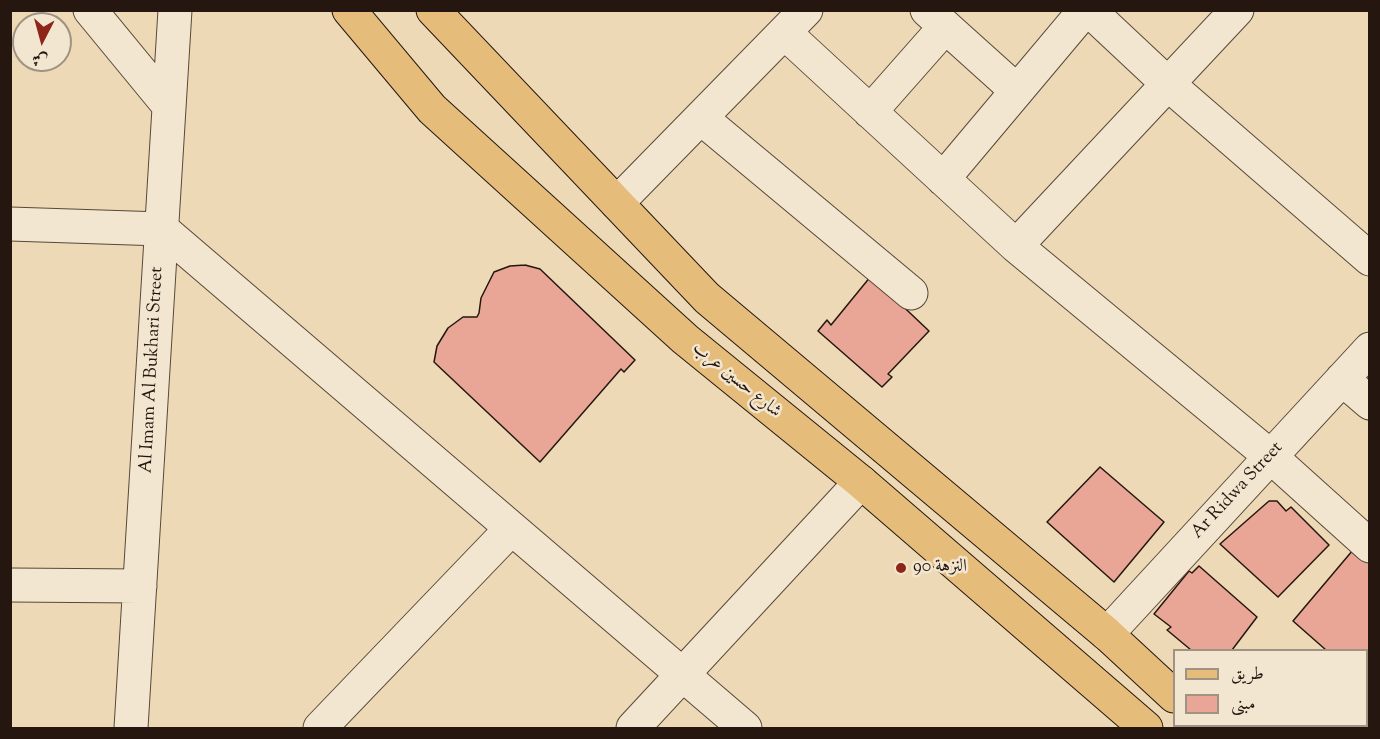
<!DOCTYPE html>
<html>
<head>
<meta charset="utf-8">
<style>
  body { margin:0 }
  #map { position:relative; width:1380px; height:739px; overflow:hidden; background:#edd9b6; font-family:"Sorts Mill Goudy",Amiri,serif }
  canvas { display:block }
  .frame { position:absolute; inset:0; border:12px solid #25170f; pointer-events:none }
  .legend { position:absolute; left:1173px; top:649px; width:195px; height:78px; box-sizing:border-box; background:#f3e6d0; border:2px solid #a19383; margin:0; padding:8px 10px; list-style:none; font-size:18px; color:#25170f }
  .legend li { display:flex; align-items:center; gap:12px; height:30px }
  .legend b { width:30px; border:2px solid #a19383 }
  .north { position:absolute; left:12px; top:12px; width:60px; height:60px; box-sizing:border-box; background:#f3e6d0; border:2px solid #a19383; border-radius:50%; rotate:186deg; font-size:16px; font-weight:700; line-height:24px; text-align:center; color:#25170f }
  .north::after { content:''; display:block; margin:auto; width:21px; height:27px; background:#8f2418; clip-path:polygon(50% 0,100% 100%,50% 72%,0 100%) }
</style>
</head>
<body>
<div id="map">
<canvas width="1380" height="739"></canvas>
<div class="frame"></div>
<ul class="legend">
<li><b style="height:8px;background:#e6bc7b"></b>طريق</li>
<li><b style="height:16px;background:#e9a696"></b>مبنى</li>
</ul>
<div class="north">ش</div>
</div>
<script>
const g = document.querySelector('canvas').getContext('2d');
g.lineJoin = 'round';
function paint(path, color) { g.fillStyle = color; g.fill(path, 'evenodd'); }
const shape = rows => new Path2D(rows.map(r => 'M' + r).join(''));
function trace(path, color, width, dash) { g.strokeStyle = color; g.lineWidth = width; g.lineCap = dash ? 'butt' : 'round'; g.setLineDash(dash || []); g.stroke(path); }
function drawText(font, color, halo, rows, align = 'center') {
  g.font = font + ' "Sorts Mill Goudy",Amiri,serif'; g.lineWidth = 5; g.setLineDash([]); g.textBaseline = 'middle'; g.strokeStyle = halo; g.fillStyle = color; for (const [text, x, y, turn = 0] of rows) {
    g.save(); g.translate(x, y); g.rotate((+turn || 0) * Math.PI / 180); g.textAlign = isNaN(turn) ? turn : align; if (halo) g.strokeText(text, 0, 0); g.fillText(text, 0, 0); g.restore();
  }
}
const building = shape([
  [525,265,540,269,635,360,624,372,621,369,540,462,434,362,437,346,448,328,463,317,477,317,479,313,481,298,494,272,510,266,525,265],
  [871,276,929,331,888,374,892,377,882,387,818,331,827,320,831,325,871,276],
  [1100,467,1164,522,1114,582,1047,522,1100,467],
  [1269,501,1277,501,1286,511,1291,507,1329,545,1278,597,1220,544,1269,501],
  [1353,550,1370,564,1370,657,1366,654,1366,650,1326,650,1293,621,1353,550],
  [1199,566,1257,617,1232,650,1191,650,1167,630,1171,627,1154,614,1189,571,1192,573,1199,566],
  [1366,711,1370,713,1370,728,1327,728,1329,726,1366,726,1366,711]
]);
const minor = shape([
  [90,10,169,106],
  [927,10,1017,91],
  [1089,10,1168,84,1370,259],
  [785,33,1016,246,1270,456,1370,546],
  [870,112,945,27],
  [701,118,911,293],
  [943,179,1085,10],
  [617,203,806,10],
  [10,224,162,229,745,728],
  [1016,246,1237,10],
  [1342,379,1370,403],
  [10,585,140,586],
  [1107,634,1370,349],
  [131,728,175,10],
  [320,728,511,529],
  [633,728,861,482]
]);
const major = shape([
  [349,10,432,109,685,339,861,482,1146,728],
  [433,10,707,298,1107,634,1174,696],
  [1212,726,1216,728]
]);
const markers = [
  [901,568,6,"#8f2418"]
];
const streetNames = [
  ["Al Imam Al Bukhari Street",153,370,-87],
  ["شارع حسين عرب",736,381,39],
  ["Ar Ridwa Street",1238,491,-47]
];
const poiNames = [
  ["النزهة 90",913,568]
];
paint(building, '#e9a696');
trace(building, '#25170f', 1.5);
trace(minor, '#574839', 35);
trace(major, '#25170f', 35);
trace(minor, '#f3e6d0', 33);
trace(major, '#e6bc7b', 33);
for (const [x, y, r, color] of markers) { const dot = new Path2D(); dot.arc(x, y, r, 0, 2 * Math.PI); g.fillStyle = color; g.fill(dot); trace(dot, '#f3e6d0', 2); }
drawText('18px', '#25170f', '#f3e6d0', streetNames);
drawText('18px', '#25170f', '#f3e6d0', poiNames, 'left');
</script>
</body>
</html>
